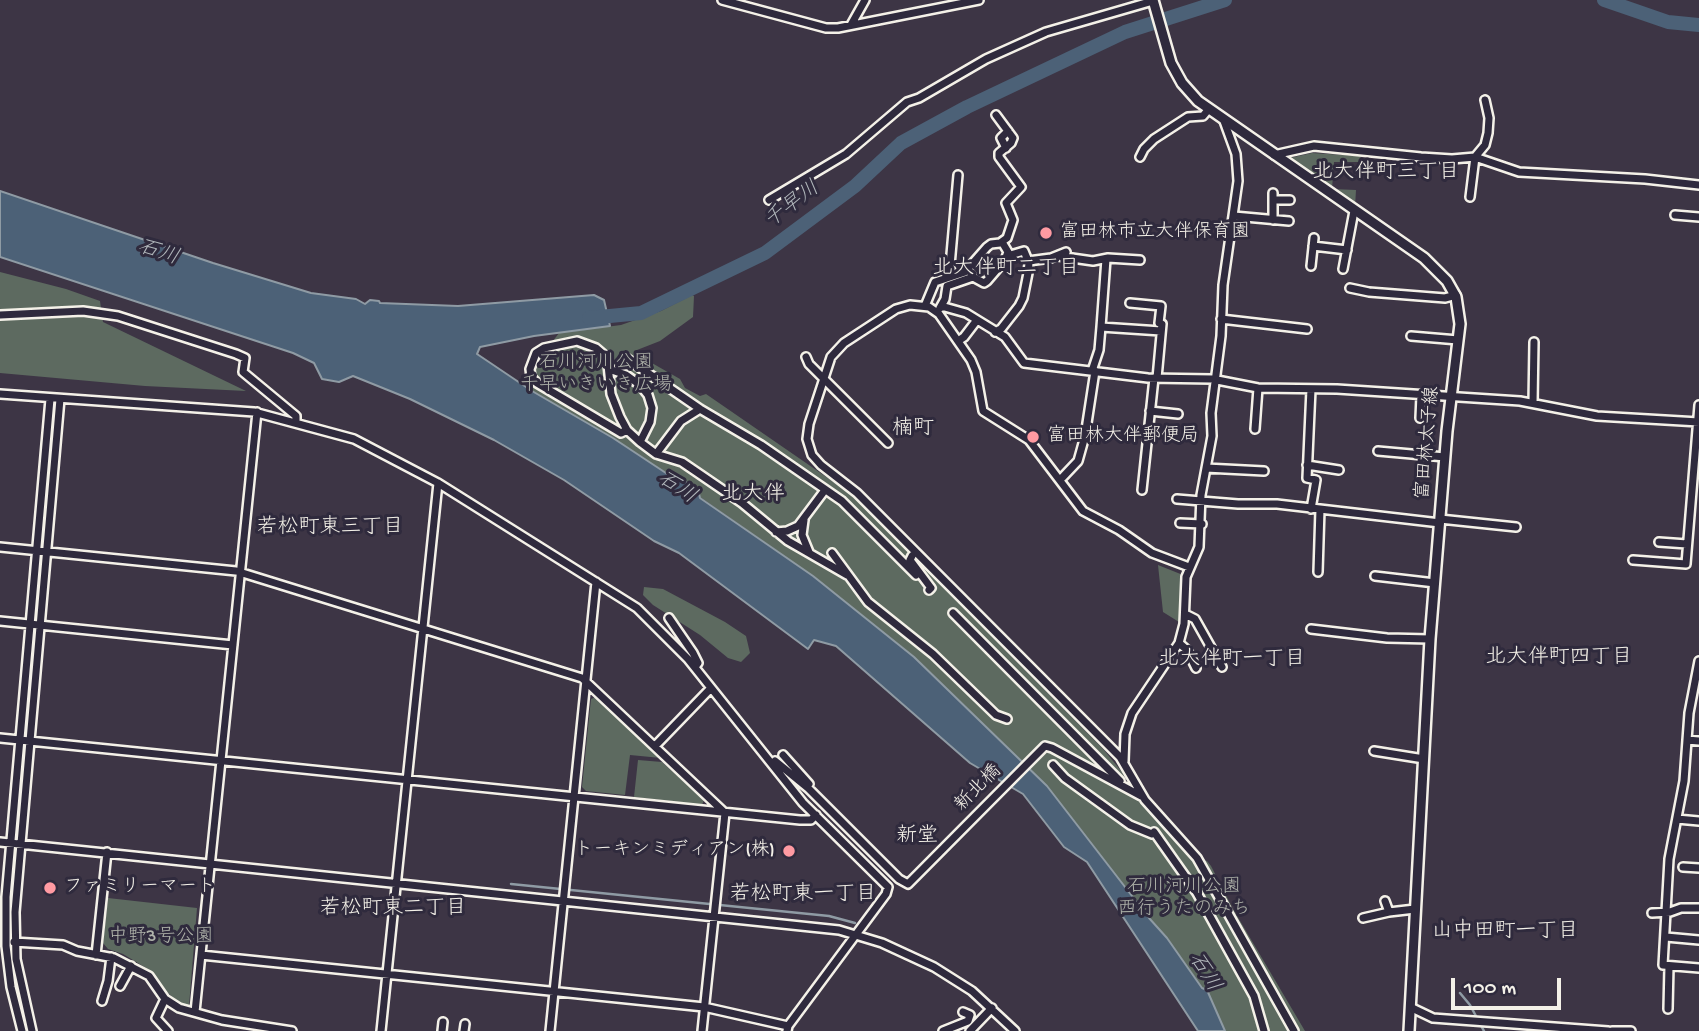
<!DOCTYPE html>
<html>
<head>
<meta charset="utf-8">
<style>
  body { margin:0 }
  #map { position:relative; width:1699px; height:1031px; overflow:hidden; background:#3d3545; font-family:"Gochi Hand",sans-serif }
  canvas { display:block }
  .scale { position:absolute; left:1451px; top:978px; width:110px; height:32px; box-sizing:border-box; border:4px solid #f4f1e8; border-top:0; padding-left:9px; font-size:21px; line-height:24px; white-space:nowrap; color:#f4f1e8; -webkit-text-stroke:5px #2f2a3d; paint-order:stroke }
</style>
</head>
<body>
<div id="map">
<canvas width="1699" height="1031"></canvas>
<div class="scale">100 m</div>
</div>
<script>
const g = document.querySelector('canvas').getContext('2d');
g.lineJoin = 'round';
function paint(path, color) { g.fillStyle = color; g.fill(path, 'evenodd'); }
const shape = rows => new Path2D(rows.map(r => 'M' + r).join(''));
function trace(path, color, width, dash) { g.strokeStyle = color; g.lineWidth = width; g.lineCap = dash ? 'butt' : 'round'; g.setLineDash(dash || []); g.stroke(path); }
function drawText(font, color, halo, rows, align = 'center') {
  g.font = font + ' "Gochi Hand","Klee One",sans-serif'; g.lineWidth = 6; g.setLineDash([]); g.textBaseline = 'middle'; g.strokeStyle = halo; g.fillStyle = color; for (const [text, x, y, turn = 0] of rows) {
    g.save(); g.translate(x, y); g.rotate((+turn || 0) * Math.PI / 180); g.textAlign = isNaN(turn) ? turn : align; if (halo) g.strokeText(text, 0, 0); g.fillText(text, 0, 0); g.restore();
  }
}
const green = shape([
  [1312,153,1361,156,1359,162,1334,162,1332,189,1356,190,1355,207,1285,159],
  [0,272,66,289,100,301,103,322,246,391,145,386,0,373],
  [692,295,694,296,693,317,660,341,637,350,636,354,680,379,685,388,700,396,706,394,851,494,1104,750,1122,772,1125,778,1125,787,1138,796,1197,858,1207,861,1211,866,1233,909,1305,1031,1225,1031,1214,1010,1214,1004,1167,938,1149,918,1047,786,914,657,813,576,690,490,687,487,687,483,678,481,613,438,532,391,531,360,553,341,559,333,621,325,661,311],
  [1158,565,1183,575,1179,622,1163,612],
  [644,587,663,589,725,622,746,636,750,653,741,662,728,658,700,635,653,605,643,595],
  [596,697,661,758,630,755,625,795,586,791,582,787,591,699],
  [638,760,662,762,704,800,702,805,634,797],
  [108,898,197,908,189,1006,180,1004,168,993,151,971,123,954,108,949,103,943]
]);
const water = shape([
  [0,191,213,263,311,293,356,299,365,304,370,300,379,301,380,303,458,306,594,295,604,300,610,326,534,336,480,347,477,354,532,391,613,438,678,481,686,482,690,490,698,490,700,498,813,576,914,657,1047,786,1149,918,1167,938,1202,988,1207,990,1225,1031,1198,1031,1087,862,1064,847,1023,794,970,763,836,646,814,640,808,649,679,553,654,541,564,480,494,440,410,399,353,376,339,382,322,379,314,363,293,353,0,257,0,191]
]);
const stream = shape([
  [511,884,829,916,855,923],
  [1460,993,1470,1005,1484,1031]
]);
const river = shape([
  [1604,0,1668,22,1699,25],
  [589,318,641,313,765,253,855,186,901,143,967,107,1125,32,1225,0]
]);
const minor = shape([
  [722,0,826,28,838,28,979,0],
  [851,25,865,0],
  [1006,148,1001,138,1008,131],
  [1274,155,1314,146,1421,157,1452,159,1475,157,1519,172,1645,179,1699,185],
  [1140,157,1144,149,1154,139,1188,117,1203,116,1208,110],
  [1273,193,1273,220],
  [1470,197,1475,157,1485,145,1488,133,1489,118,1485,100],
  [769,200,846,154,907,102,919,98,986,59,1046,32,1153,1],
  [1273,200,1290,200],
  [1675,215,1699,217],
  [1234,216,1289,221],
  [1313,246,1347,250],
  [1058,256,1093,261,1108,258,1140,260],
  [1106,259,1101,327,1161,331],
  [1028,261,1051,258,1066,252],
  [1311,266,1314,238],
  [1343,269,1354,211],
  [949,277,958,175],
  [1350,288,1369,292,1445,298,1456,295],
  [1130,303,1161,306,1159,323,1162,324,1157,378],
  [925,306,935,282,965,272,987,247,991,244,1000,243,1007,238,1013,220,1006,203,1021,187,999,157,999,153,1011,143,1013,138,996,115],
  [941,306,966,313,1005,337,1024,363,1148,378,1212,379,1258,388,1337,389,1520,401,1597,416,1699,422],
  [940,308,945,299,947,286,973,277,984,283,987,281,1005,260,1008,252,1002,242],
  [0,315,83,311,118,316,236,354,245,358,243,372,296,416,296,423],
  [1221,319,1307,329],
  [995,332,1001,329,1019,306,1023,298,1028,273,1029,263,1024,251,1007,256],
  [1411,336,1458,340],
  [958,341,964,337,977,320],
  [806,357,809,364,888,443],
  [626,358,700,409,761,445,842,501,916,575],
  [609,369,626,375,640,385,648,395,652,408,650,422,640,442],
  [1092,371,1099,350,1101,327],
  [1311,389,1307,478,1316,480,1311,509],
  [0,394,254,412,354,439,438,483,637,608,688,659,803,803,888,887,886,894,788,1026,787,1031],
  [1533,403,1534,342],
  [1150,411,1178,414],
  [1420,418,1421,395],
  [1255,429,1258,388],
  [627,430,621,433,537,383,531,377,530,369,536,353,544,348,577,341,596,348,603,354,608,365,611,394,620,417,627,430,640,442,656,454,682,462,742,503,788,541,847,575],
  [1378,451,1445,457],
  [656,454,681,421,700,409],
  [1307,465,1339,470],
  [1206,468,1264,471],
  [1060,480,1078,461,1085,436,1095,371],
  [1142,490,1154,378],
  [1177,499,1238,504,1277,504,1440,523],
  [1440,519,1516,527],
  [804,520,802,535,809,552],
  [1180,523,1202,524],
  [776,532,787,531,798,526,825,490],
  [1659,542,1687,544],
  [0,547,236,571,582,678,725,813,702,1031],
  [832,553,868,602,933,654,996,715,1007,719],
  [912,556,910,560,931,588,929,590],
  [1633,560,1686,564,1699,405],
  [1189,567,1152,553,1119,530,1083,511,1029,440,983,411,976,372,971,360,939,314,929,307,910,305,896,309,844,343,831,357,809,424,807,439,812,455,821,465,857,493,1120,757,1145,800,1197,858,1294,1031],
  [1318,572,1320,509],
  [1375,576,1435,583],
  [953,613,1120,781],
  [1185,614,1195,619,1222,667],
  [669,618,693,653,698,663,695,667],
  [0,621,233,645],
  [1311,629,1387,638,1430,639],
  [1179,643,1187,650,1196,668],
  [1699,661,1689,713,1684,781,1669,859,1663,965,1699,968],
  [0,738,800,820,811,820,816,815],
  [1687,740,1699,741],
  [655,746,711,688],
  [1374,751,1424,759],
  [783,755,809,784],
  [1124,761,1125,734,1132,713,1179,643,1184,624,1186,577,1199,547,1201,495,1212,436,1211,413,1221,336,1223,285,1238,181,1236,154,1224,121],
  [772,764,775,761,808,788,899,879,908,884,1045,746,1052,748,1141,796],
  [1053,765,1065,778,1130,825,1152,834,1154,832,1197,893,1254,996,1264,1031],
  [1677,819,1699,821],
  [0,842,839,930,882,943,934,967,972,991,1015,1031],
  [1683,867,1699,868],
  [1385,901,1389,912],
  [1652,913,1670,912,1681,908,1699,908],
  [1363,918,1389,912,1415,909],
  [1666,937,1699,940],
  [14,942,63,945,77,951,114,958,149,976,165,999,179,1008,222,1020,292,1031],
  [96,955,107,852],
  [201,955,704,1007,788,1026],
  [120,986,131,966],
  [165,999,156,1018,168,1031],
  [102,1001,108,981,111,957],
  [1410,1007,1433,1018,1608,1031],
  [1668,1009,1669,966],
  [195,1012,257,412],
  [22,1031,11,987,6,946,6,897,50,399],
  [32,1031,16,959,15,912,60,399],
  [381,1031,438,483],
  [442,1031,443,1022],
  [464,1031,465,1024],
  [550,1031,596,582],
  [943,1031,968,1021,970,1015,963,1012],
  [970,1031,992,1008],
  [1612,1031,1631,1031]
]);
const major = shape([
  [1153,0,1171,63,1182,83,1198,101,1424,258,1447,281,1456,297,1460,324,1447,431,1430,639,1409,1031]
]);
const markers = [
  [1046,233,7,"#ff9aa2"],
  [1033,437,7,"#ff9aa2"],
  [789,851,7,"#ff9aa2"],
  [50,888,7,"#ff9aa2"]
];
const poiNames = [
  ["富田林市立大伴保育園",1060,233],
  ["富田林大伴郵便局",1047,437],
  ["トーキンミディアン(株)",775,851,"right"],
  ["ファミリーマート",64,888]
];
const parkNames = [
  ["石川河川公園",596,364],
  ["千早いきいき広場",596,386],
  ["石川河川公園",1184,888],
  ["西行うたのみち",1184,910],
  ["中野3号公園",161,938]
];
const streetNames = [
  ["富田林太子線",1429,443,-85],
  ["新北橋",979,789,-45]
];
const neighbourhoodNames = [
  ["北大伴町三丁目",1386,174],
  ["北大伴町二丁目",1006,270],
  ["楠町",913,430],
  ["北大伴",753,496],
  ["若松町東三丁目",330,529],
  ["北大伴町四丁目",1559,659],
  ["北大伴町一丁目",1232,661],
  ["新堂",917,838],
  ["若松町東一丁目",803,896],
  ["若松町東二丁目",393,910],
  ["山中田町一丁目",1505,933]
];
const waterNames = [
  ["千早川",793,206,-37],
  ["石川",158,254,18],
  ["石川",676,489,33],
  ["石川",1203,973,58]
];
paint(green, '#5d6a60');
paint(water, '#4c6177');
trace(water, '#8f9ba4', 2);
trace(stream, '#8f9ba4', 2.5);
trace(river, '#4c6177', 14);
trace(minor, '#f4f1e8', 12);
trace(major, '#f4f1e8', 14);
trace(minor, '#2f2a3d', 7);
trace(major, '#2f2a3d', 9);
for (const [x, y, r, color] of markers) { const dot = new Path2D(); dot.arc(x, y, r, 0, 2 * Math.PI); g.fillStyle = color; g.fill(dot); trace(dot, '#2f2a3d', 2.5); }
drawText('19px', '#f4f1e8', '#2f2a3d', poiNames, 'left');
drawText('19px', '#b0b4ab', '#2f2a3d', parkNames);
drawText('19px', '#f4f1e8', '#2f2a3d', streetNames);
drawText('21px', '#f4f1e8', '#2f2a3d', neighbourhoodNames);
drawText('italic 21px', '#b1b7bb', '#2f2a3d', waterNames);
</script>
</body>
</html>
